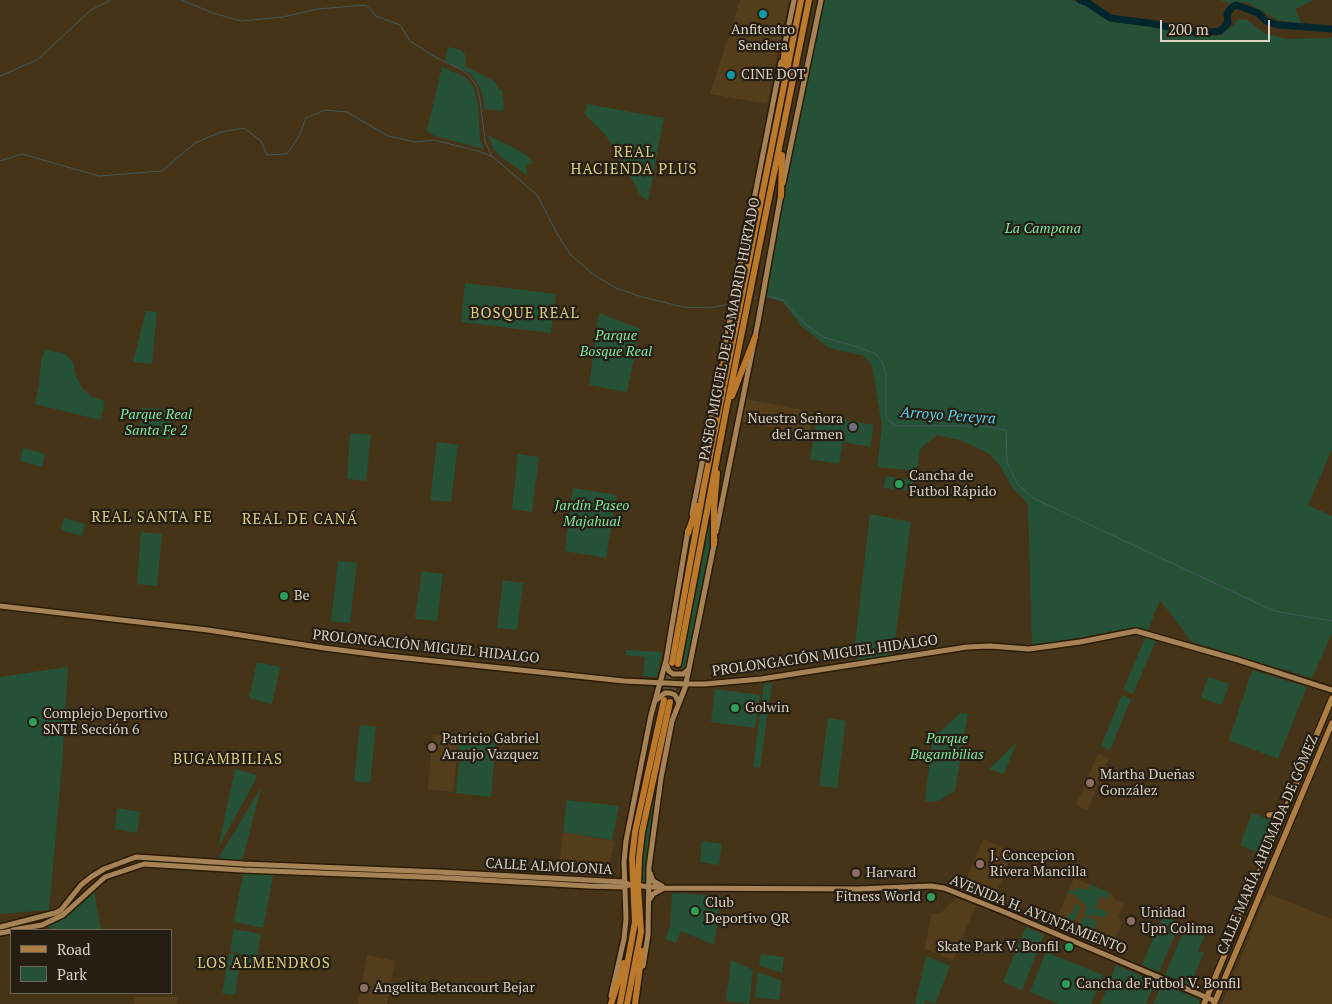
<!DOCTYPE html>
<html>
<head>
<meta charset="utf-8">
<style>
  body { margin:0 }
  #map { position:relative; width:1332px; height:1004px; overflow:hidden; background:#463419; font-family:"PT Serif",serif }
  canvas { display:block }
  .legend { position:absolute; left:10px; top:929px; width:162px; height:65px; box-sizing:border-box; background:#261e12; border:1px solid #6e6558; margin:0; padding:6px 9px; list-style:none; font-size:15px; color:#dbd0c1 }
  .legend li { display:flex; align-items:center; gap:10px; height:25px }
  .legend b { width:25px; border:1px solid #6e6558 }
  .scale { position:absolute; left:1160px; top:20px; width:110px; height:22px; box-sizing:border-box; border:2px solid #dbd0c1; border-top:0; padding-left:6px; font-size:15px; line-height:18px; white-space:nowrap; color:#dbd0c1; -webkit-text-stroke:4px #261e12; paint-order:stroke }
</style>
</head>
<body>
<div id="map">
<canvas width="1332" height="1004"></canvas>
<ul class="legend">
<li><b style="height:6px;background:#ae7f44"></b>Road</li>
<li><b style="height:14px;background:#255236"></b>Park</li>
</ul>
<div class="scale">200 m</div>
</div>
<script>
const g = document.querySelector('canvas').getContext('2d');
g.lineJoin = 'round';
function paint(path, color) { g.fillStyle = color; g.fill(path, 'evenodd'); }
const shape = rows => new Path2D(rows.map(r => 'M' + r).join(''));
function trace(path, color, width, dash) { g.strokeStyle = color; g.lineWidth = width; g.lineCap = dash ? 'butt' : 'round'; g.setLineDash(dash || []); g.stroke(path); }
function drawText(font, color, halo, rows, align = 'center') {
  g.font = font + ' "PT Serif",serif'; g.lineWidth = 4.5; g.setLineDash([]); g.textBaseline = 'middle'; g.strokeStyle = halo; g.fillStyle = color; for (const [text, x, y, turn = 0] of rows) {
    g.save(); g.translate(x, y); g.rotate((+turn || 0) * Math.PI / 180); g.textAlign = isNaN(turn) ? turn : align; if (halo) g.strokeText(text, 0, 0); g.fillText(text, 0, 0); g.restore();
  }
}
const built = shape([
  [740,0,789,0,767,104,710,94],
  [746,399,813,412,809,435,742,422],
  [433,734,459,737,453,792,428,789],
  [1098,754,1109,758,1087,810,1076,805],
  [563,832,614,841,607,877,558,874],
  [983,839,1013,852,993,902,962,890],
  [1074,878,1112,894,1114,899,1124,903,1119,916,1122,923,1110,951,1053,927],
  [1267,893,1332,919,1332,1004,1222,1004],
  [956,898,976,905,953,960,925,949,931,914,941,913],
  [367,955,395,961,387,1004,358,1004],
  [135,997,177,997,178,998,177,1004,134,1004]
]);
const green = shape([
  [823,0,1071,0,1091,7,1111,21,1184,32,1194,36,1219,36,1234,25,1238,19,1248,20,1264,33,1286,39,1332,38,1332,449,1308,505,1332,516,1332,633,1312,678,1192,642,1160,600,1148,630,1136,627,1080,638,1032,645,1028,504,1011,486,1001,467,990,454,960,440,937,435,920,449,917,471,877,467,882,426,872,365,864,356,829,348,801,326,783,302,766,297,785,187],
  [1220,0,1314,0,1295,9,1302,24,1278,20,1246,2,1229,3],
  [448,47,461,50,466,56,465,66,494,81,500,90,502,89,504,104,503,111,485,109,481,90,471,74,445,61],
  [442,67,465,77,473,86,478,104,480,140,484,149,435,136,427,131],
  [587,104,664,118,648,201,640,195,621,158,607,137,585,114],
  [488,135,518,150,527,156,533,162,527,165,526,169,528,176,501,157,494,150],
  [465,283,556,294,551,333,461,322],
  [146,311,157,312,152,364,133,362],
  [599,313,640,329,627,392,589,385],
  [45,349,65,354,73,362,76,376,82,388,92,397,105,401,100,420,35,404,39,385,41,361],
  [141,408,173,410,171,439,139,436],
  [817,415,874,425,870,447,843,442,839,464,810,459],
  [350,433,371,435,366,481,347,479],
  [437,442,458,445,451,502,430,500],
  [23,448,45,454,42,467,20,461],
  [518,454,539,457,532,512,512,509],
  [886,476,913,480,912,491,884,488],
  [573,488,617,495,606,558,565,551],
  [714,491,713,542,687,667,681,671],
  [870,514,911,522,893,655,859,660,854,652],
  [64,518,85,524,82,536,61,530],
  [141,532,162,534,157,586,137,584],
  [338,561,357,563,350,623,331,621],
  [422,571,443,574,437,621,416,619,415,617],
  [503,580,523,583,517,630,497,628],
  [1146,636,1156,640,1133,694,1123,690],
  [626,650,662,652,657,677,643,676,645,657,626,655],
  [257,662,280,667,272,704,249,698],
  [68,667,62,766,49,910,0,914,0,677],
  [1252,670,1307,687,1278,759,1229,740],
  [1208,677,1229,684,1222,705,1201,698],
  [772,683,760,768,753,767,764,684],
  [715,689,760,695,755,728,711,722],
  [1122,695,1131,699,1110,750,1101,746],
  [960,713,968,714,955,791,940,800,933,802,925,801,933,733,939,733],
  [828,718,846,721,837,788,819,786],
  [360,725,376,727,370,783,354,781],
  [460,736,496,740,491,797,456,793,460,752,458,751],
  [1017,742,1004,774,989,769],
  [235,769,256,775,255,781,218,848],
  [658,778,655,816,648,854,647,882,645,884,643,882,643,856,645,839],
  [261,788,242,861,218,859],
  [567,800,619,806,612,840,563,832],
  [117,808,140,812,137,833,115,829],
  [1252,813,1277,822,1264,855,1240,845],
  [702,841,722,844,719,865,700,862],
  [245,873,272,875,273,876,263,928,235,922,234,920,243,875],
  [1090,884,1110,893,1107,899,1100,896,1096,908,1108,912,1106,917,1104,916,1103,918,1093,914,1092,917,1084,914,1087,907,1075,895,1068,892,1069,890,1075,891,1075,888,1089,890],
  [94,891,101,930,52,930,48,927,48,924,63,918],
  [672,893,721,896,714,945,681,931,676,943,665,939,670,926],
  [1076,904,1080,906,1074,923,1080,925,1084,916,1097,921,1090,939,1088,939,1087,941,1063,931,1069,913,1072,914],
  [1163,916,1180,923,1159,972,1142,965],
  [1186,925,1206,933,1198,951,1204,953,1190,985,1165,975],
  [1026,927,1044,935,1022,990,1003,982],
  [234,929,261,934,255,969,241,967,243,954,230,951],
  [1046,952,1103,975,1091,1004,1059,1004,1030,992],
  [229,953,241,955,235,995,222,993],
  [761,954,784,957,782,973,759,965],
  [926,956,950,966,935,1004,926,1000,924,1004,915,1004],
  [731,960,753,970,749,1004,726,1001],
  [1116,965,1155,982,1146,1004,1101,1004],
  [758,972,782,981,779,1000,755,997],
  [1162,984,1200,1000,1199,1004,1153,1004]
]);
const stream = shape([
  [181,0,213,13,241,21,283,17,317,9,366,5,376,16,400,25,410,41,437,58,462,70,470,77,477,87,480,100,485,141,492,157],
  [0,76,37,60,91,10,111,0],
  [0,161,22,154,99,176,162,171,195,143,221,132,244,128,261,141,267,155,287,154,299,136,306,118,325,110,347,112,388,136,415,142,434,140,478,151,493,157,537,195,559,237,571,255,594,275,616,288,639,296,683,307,709,308,731,304],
  [764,295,783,300,806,325,823,337,854,346,876,354,882,362,886,373,886,418,897,426,959,426,991,427,1006,430,1007,462,1018,485,1033,498,1274,611,1332,621],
  [752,299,760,296]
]);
const river = shape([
  [1080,0,1088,3,1110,18,1149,23,1199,33,1220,31,1228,23,1227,14,1231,8,1236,5,1258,13,1266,21,1278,25,1332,29]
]);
const highwayTunnel = shape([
  [664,699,672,663],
  [670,702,678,664]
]);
const secondary = shape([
  [784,48,794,0],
  [783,183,821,0],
  [749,225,781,62],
  [723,357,744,245],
  [692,514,721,366],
  [716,532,758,322,781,194],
  [0,606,208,630,324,648,387,656,624,681,686,684,705,684,761,679,967,647,990,646,1029,649,1080,642,1136,631,1238,660,1332,690],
  [666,664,669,671,673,674,683,674,688,670],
  [656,700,665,693,670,693,675,695,679,703],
  [650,873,653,881,662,886],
  [650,899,653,894,664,888],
  [0,927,55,913,61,910,81,885,91,877,104,869,136,857,244,864,439,872,624,882,630,885,664,888,858,889,931,886,944,888,1002,911,1215,1001],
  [13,930,42,925,63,915,105,877,144,864,242,870,449,878,588,886,624,887,627,886],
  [0,933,11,931],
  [643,966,648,935,649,867,661,778,672,721,685,688,715,540],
  [611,996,624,939,626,919,624,862,626,841,651,715,666,661,688,530]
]);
const primary = shape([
  [1269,815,1278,814,1286,811],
  [1204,1004,1332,698],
  [1214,1004,1332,723]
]);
const highway = shape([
  [783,69,785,46],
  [781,196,782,155],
  [744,248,753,219],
  [723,378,724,354],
  [732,396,755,337],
  [688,533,697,506],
  [714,544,714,508,717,473],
  [672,663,704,486,801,0],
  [678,664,726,411,809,0],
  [611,1004,624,963],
  [620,1004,635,922,632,858,635,832,664,700],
  [627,1004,641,932,638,886,639,858,642,832,670,702],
  [635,1004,642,951]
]);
const markers = [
  [763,14,5,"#0f9aa8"],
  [731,75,5,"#0f9aa8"],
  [853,427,5,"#6b7280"],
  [899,484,5,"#2e9e5b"],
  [284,596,5,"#2e9e5b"],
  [735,708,5,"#2e9e5b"],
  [33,722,5,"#2e9e5b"],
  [432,747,5,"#8d6e63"],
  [1090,783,5,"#8d6e63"],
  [980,864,5,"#8d6e63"],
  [856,873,5,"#8d6e63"],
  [931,897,5,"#2e9e5b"],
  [695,911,5,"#2e9e5b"],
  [1131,921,5,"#8d6e63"],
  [1069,947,5,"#2e9e5b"],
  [1066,984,5,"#2e9e5b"],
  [364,988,5,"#8d6e63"]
];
const poiNames = [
  ["Anfiteatro",763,30,"center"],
  ["Sendera",763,46,"center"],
  ["CINE DOT",741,75],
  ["Nuestra Señora",843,419,"right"],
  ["del Carmen",843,435,"right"],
  ["Cancha de",909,476],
  ["Futbol Rápido",909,492],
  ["Be",294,596],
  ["Golwin",745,708],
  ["Complejo Deportivo",43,714],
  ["SNTE Sección 6",43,730],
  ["Patricio Gabriel",442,739],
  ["Araujo Vazquez",442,755],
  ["Martha Dueñas",1100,775],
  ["González",1100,791],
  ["J. Concepcion",990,856],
  ["Rivera Mancilla",990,872],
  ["Harvard",866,873],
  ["Fitness World",921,897,"right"],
  ["Club",705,903],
  ["Deportivo QR",705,919],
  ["Unidad",1141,913],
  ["Upn Colima",1141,929],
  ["Skate Park V. Bonfil",1059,947,"right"],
  ["Cancha de Futbol V. Bonfil",1076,984],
  ["Angelita Betancourt Bejar",374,988]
];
const parkNames = [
  ["La Campana",1043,229],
  ["Parque",616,336],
  ["Bosque Real",616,352],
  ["Parque Real",156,415],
  ["Santa Fe 2",156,431],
  ["Jardín Paseo",592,506],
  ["Majahual",592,522],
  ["Parque",947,739],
  ["Bugambilias",947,755]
];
const streetNames = [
  ["PASEO MIGUEL DE LA MADRID HURTADO",730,329,-79],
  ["PROLONGACIÓN MIGUEL HIDALGO",426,647,6],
  ["PROLONGACIÓN MIGUEL HIDALGO",825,656,-8],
  ["CALLE MARÍA AHUMADA DE GÓMEZ",1268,845,-67],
  ["CALLE ALMOLONIA",549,867,3],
  ["AVENIDA H. AYUNTAMIENTO",1038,915,22]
];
const neighbourhoodNames = [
  ["REAL",634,153],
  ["HACIENDA PLUS",634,170],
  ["BOSQUE REAL",525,314],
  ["REAL SANTA FE",152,518],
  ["REAL DE CANÁ",300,520],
  ["BUGAMBILIAS",228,760],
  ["LOS ALMENDROS",264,964]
];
const waterNames = [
  ["Arroyo Pereyra",948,416,4]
];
paint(built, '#543d1b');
paint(green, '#255236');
trace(stream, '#42595a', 1);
trace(river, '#00262e', 7);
trace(highwayTunnel, '#5c4b32', 6, [6, 3]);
trace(secondary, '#2c1b01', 8);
trace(primary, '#2c1b01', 8);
trace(highway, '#2c1b01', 9);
trace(secondary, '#a58357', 5);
trace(primary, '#ae7f44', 5.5);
trace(highway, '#ba792b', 6);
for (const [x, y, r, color] of markers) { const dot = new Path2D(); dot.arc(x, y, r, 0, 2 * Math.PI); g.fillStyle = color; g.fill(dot); trace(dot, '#261e12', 2); }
drawText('14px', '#dbd0c1', '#261e12', poiNames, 'left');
drawText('italic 14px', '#7beba4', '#261e12', parkNames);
drawText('14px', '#dbd0c1', '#261e12', streetNames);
g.letterSpacing = '1px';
drawText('15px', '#d8ce7f', '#261e12', neighbourhoodNames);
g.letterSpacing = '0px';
drawText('italic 15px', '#56d3ed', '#261e12', waterNames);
</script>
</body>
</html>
